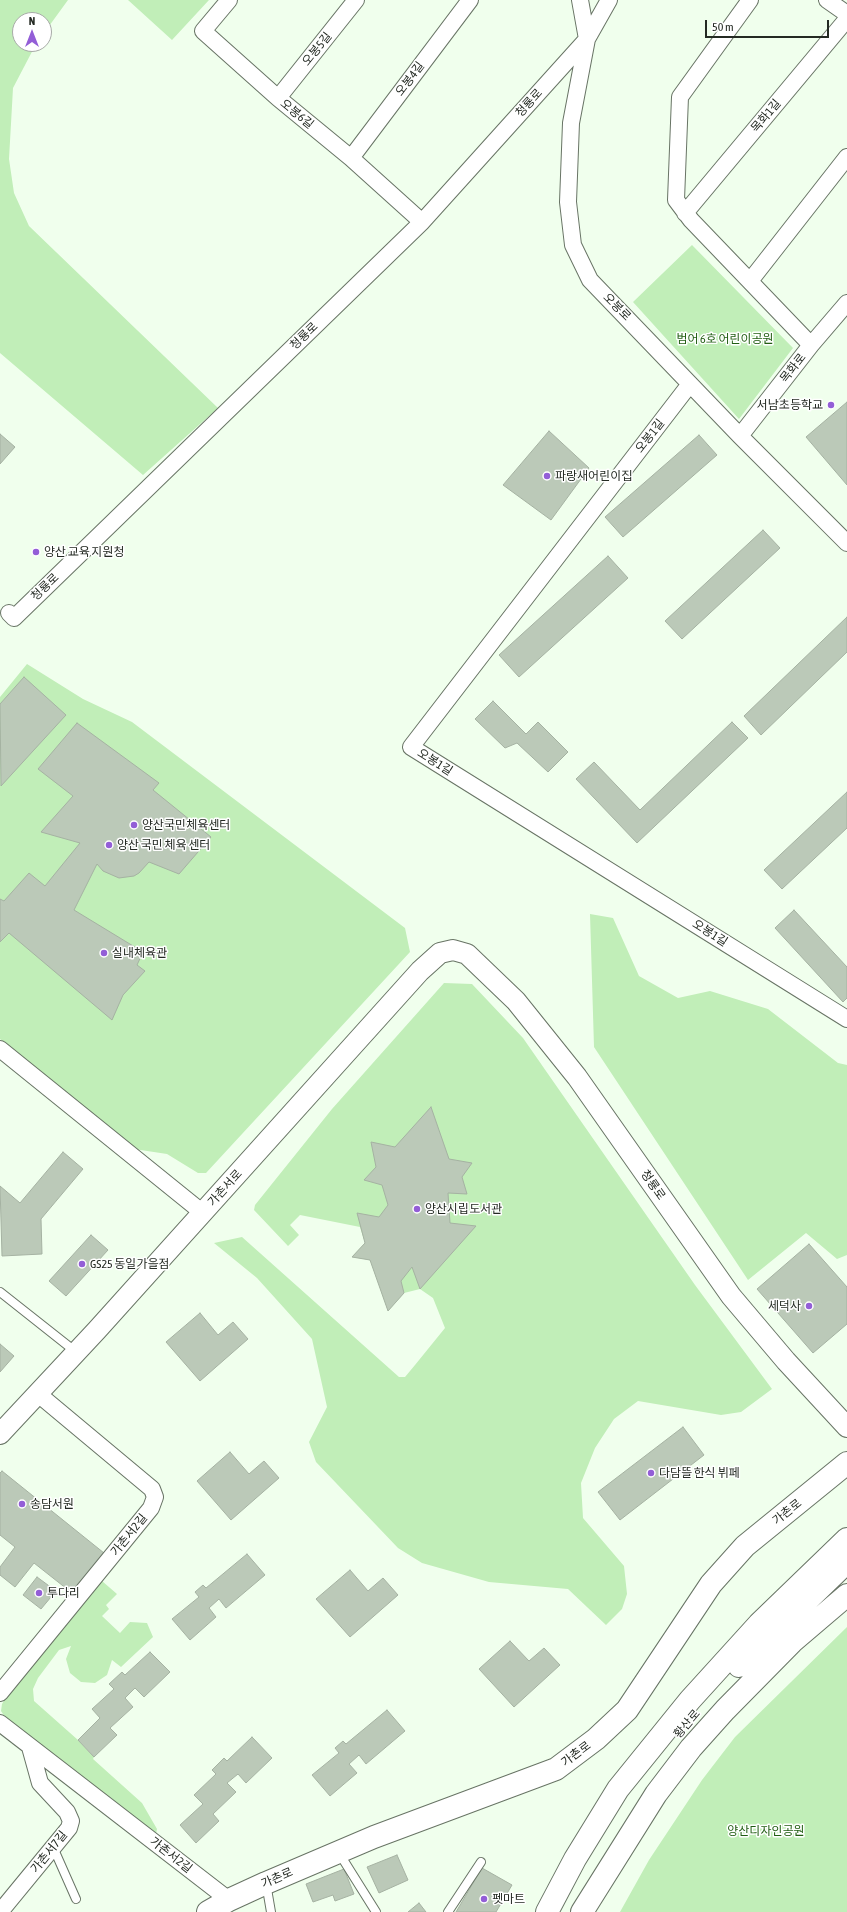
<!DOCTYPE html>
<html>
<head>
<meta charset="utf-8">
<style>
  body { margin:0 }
  #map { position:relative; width:847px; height:1912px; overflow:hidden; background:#f0ffed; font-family:"Asap Condensed",sans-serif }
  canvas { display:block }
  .north { position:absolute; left:12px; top:12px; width:40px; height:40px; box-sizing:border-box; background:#fff; border:1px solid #a7aaa7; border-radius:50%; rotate:0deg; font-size:11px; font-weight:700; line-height:16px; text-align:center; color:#242a23 }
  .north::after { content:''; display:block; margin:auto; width:14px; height:18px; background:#935ed7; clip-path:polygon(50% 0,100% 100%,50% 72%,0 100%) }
  .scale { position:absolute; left:705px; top:20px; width:124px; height:18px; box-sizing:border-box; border:2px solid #242a23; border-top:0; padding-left:5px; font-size:12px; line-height:14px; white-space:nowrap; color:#242a23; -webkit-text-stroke:3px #fff; paint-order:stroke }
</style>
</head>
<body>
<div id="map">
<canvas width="847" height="1912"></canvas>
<div class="north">N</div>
<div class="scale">50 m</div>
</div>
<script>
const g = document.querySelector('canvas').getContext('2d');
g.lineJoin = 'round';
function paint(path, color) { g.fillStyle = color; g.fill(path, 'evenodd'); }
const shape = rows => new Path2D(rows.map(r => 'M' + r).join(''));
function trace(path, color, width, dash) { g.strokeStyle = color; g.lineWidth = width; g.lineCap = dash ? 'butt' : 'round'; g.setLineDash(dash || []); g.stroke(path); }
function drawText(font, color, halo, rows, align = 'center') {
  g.font = font + ' "Asap Condensed","Noto Sans KR",sans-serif'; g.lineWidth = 3; g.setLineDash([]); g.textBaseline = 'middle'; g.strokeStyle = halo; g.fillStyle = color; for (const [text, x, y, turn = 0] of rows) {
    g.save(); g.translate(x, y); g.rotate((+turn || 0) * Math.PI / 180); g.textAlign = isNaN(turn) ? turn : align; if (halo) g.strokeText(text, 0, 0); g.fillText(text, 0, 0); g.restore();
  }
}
const green = shape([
  [0,0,68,0,44,33,44,20,20,20,20,44,36,44,13,88,9,159,14,193,29,226,218,408,143,475,0,353],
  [128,0,209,0,172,40],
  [692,245,793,348,739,419,633,302],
  [27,664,83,699,132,722,405,928,410,952,206,1173,198,1173,167,1154,134,1149,0,1039,0,697],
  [590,914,613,918,639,976,678,998,710,991,768,1009,838,1063,847,1065,847,1255,837,1259,806,1233,748,1280,594,1047],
  [444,983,472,984,523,1038,695,1285,772,1389,741,1412,721,1415,638,1401,614,1419,595,1448,581,1483,583,1518,624,1566,627,1594,622,1609,606,1625,568,1589,489,1582,422,1563,398,1548,316,1462,309,1442,327,1407,312,1339,257,1278,214,1243,242,1237,399,1377,405,1377,415,1365,445,1328,433,1298,420,1289,404,1293,388,1311,370,1260,352,1257,365,1243,360,1227,300,1215,290,1225,299,1235,288,1246,254,1210,255,1205,332,1109],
  [102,1581,117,1594,106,1605,109,1609,102,1616,120,1633,130,1622,147,1623,153,1637,121,1667,112,1660,107,1675,95,1683,81,1682,70,1673,66,1659,71,1646,59,1650,38,1678,33,1689,34,1701,78,1740,94,1757,93,1759,142,1803,157,1829,156,1834,5,1717,1,1711,2,1704,6,1697],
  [847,1627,847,1912,620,1912,649,1860,702,1780,735,1737]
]);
const building = shape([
  [847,402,847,485,806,437,847,402],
  [549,431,589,468,551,520,503,485,549,431],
  [0,434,15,447,0,464,0,434],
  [699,435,717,455,623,537,605,517,699,435],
  [763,530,780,548,682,639,665,621,763,530],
  [608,556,628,578,519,677,499,655,608,556],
  [847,617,847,652,761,735,744,716,847,617],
  [24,677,66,715,1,786,0,704,24,677],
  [493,701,526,734,538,722,568,752,548,772,517,743,505,748,475,719,493,701],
  [732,722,748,738,637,843,576,779,594,762,640,810,732,722],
  [77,723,159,783,153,790,211,837,179,874,149,862,139,873,134,876,119,878,103,871,97,864,74,910,143,952,137,965,145,971,123,995,112,1020,9,933,0,942,0,899,4,901,29,873,45,886,80,843,41,832,73,796,38,769,77,723],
  [847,792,847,828,782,889,764,870,847,792],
  [794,910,847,967,847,998,843,1002,775,928,794,910],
  [431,1107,449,1159,472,1163,462,1177,467,1194,448,1193,450,1223,476,1226,420,1289,412,1267,401,1281,404,1293,388,1311,370,1260,352,1257,365,1243,357,1213,379,1217,388,1205,382,1185,364,1180,376,1167,371,1142,395,1147,431,1107],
  [63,1152,83,1169,41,1219,42,1254,2,1256,0,1186,20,1203,63,1152],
  [91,1235,108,1250,66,1296,49,1281,91,1235],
  [809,1244,847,1287,847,1324,813,1353,757,1289,809,1244],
  [200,1313,218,1335,233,1322,248,1339,200,1381,166,1342,200,1313],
  [0,1344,14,1356,0,1372,0,1344],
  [683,1427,704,1455,620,1520,598,1492,683,1427],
  [230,1452,249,1474,264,1461,279,1478,231,1520,197,1481,230,1452],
  [2,1471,104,1553,72,1593,34,1563,15,1587,0,1575,0,1567,15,1547,0,1535,0,1473,2,1471],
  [247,1554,265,1575,226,1608,219,1599,209,1608,216,1617,190,1640,172,1619,199,1597,195,1592,203,1585,206,1588,247,1554],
  [350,1570,368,1591,383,1578,398,1595,350,1637,316,1599,350,1570],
  [37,1577,56,1591,41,1609,23,1595,37,1577],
  [510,1641,529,1661,544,1648,560,1665,514,1707,479,1669,510,1641],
  [150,1652,170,1672,144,1697,135,1688,125,1698,133,1707,110,1728,117,1735,94,1757,78,1740,100,1718,92,1709,114,1689,109,1684,122,1672,125,1675,150,1652],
  [387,1710,405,1731,366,1764,359,1755,349,1764,357,1773,330,1796,312,1775,339,1753,335,1748,343,1741,346,1744,387,1710],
  [252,1737,272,1758,246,1783,238,1774,227,1783,236,1792,213,1814,219,1821,196,1843,180,1825,203,1804,194,1795,216,1774,212,1770,224,1758,227,1761,252,1737],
  [397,1855,408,1880,379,1893,367,1867,397,1855],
  [482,1868,512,1885,496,1912,456,1912,482,1868],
  [344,1869,354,1894,335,1901,333,1895,313,1902,306,1884,344,1869],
  [419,1903,426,1912,408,1912,419,1903]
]);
const service = shape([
  [0,1292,76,1352],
  [53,1847,76,1899],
  [339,1853,376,1912],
  [266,1883,271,1912],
  [448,1912,481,1862]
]);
const minor = shape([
  [229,0,203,31,278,98,351,158,422,222],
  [609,0,587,39,571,123,568,202,573,245,590,280,740,436,847,543],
  [750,0,680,97,676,200,691,220,811,345],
  [827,0,847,14],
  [278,98,356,0],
  [351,158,470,0],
  [685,213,847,19],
  [750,281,847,157],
  [690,384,411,747,847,1019],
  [740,436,811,345,847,303],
  [9,613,14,618,422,222,587,39,580,0],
  [0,1049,203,1213],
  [0,1693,151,1508,155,1497,152,1489,37,1393],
  [0,1723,229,1900],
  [0,1912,69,1828,71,1821,67,1812,40,1783,30,1747]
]);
const tertiary = shape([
  [0,1434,97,1330,420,971,440,953,453,950,467,954,516,1001,577,1077,731,1296,786,1361,847,1427]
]);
const secondary = shape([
  [739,1666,847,1562],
  [208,1912,229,1900,266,1883,374,1837,556,1769,596,1739,627,1710,711,1584,745,1546,847,1463],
  [547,1912,575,1859,618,1789,690,1700,759,1624,847,1539],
  [582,1912,656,1794,691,1748,725,1710,792,1642,847,1595]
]);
const markers = [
  [831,405,4,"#935ed7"],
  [547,476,4,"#935ed7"],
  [36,552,4,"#935ed7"],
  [134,825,4,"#935ed7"],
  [109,845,4,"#935ed7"],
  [104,953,4,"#935ed7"],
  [417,1209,4,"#935ed7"],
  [82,1264,4,"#935ed7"],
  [809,1306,4,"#935ed7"],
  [651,1473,4,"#935ed7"],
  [22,1504,4,"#935ed7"],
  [39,1593,4,"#935ed7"],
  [484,1899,4,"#935ed7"]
];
const streetNames = [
  ["오봉5길",317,49,-51],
  ["오봉4길",410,79,-53],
  ["청룡로",529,103,-48],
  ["오봉6길",297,114,39],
  ["목화1길",766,116,-50],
  ["오봉로",617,307,45],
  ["청룡로",304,336,-44],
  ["목화로",793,368,-52],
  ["오봉1길",650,436,-52],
  ["청룡로",45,587,-44],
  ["오봉1길",435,762,32],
  ["오봉1길",710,933,32],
  ["청룡로",653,1185,55],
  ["가촌서로",225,1188,-48],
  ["가촌로",787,1512,-39],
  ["가촌서2길",129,1535,-51],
  ["황산로",687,1724,-50],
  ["가촌로",576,1754,-37],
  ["가촌서7길",49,1852,-51],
  ["가촌서2길",171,1855,38],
  ["가촌로",277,1878,-23]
];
const parkNames = [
  ["범어 6호 어린이공원",725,339],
  ["양산디자인공원",766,1831]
];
const poiNames = [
  ["서남초등학교",823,405,"right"],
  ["파랑새어린이집",555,476],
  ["양산 교육 지원청",44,552],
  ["양산국민체육센터",142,825],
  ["양산 국민 체육 센터",117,845],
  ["실내체육관",112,953],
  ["양산시립도서관",425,1209],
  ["GS25 동일가을점",90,1264],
  ["세덕사",801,1306,"right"],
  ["다담뜰 한식 뷔페",659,1473],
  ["송담서원",30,1504],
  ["투다리",47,1593],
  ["펫마트",492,1899]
];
paint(green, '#c1eeb8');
paint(building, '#bbc9b8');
trace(building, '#a5b2a2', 1);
trace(service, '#687465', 10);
trace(minor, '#687465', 18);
trace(tertiary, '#687465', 22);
trace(secondary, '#687465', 24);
trace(service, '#fff', 8);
trace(minor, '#fff', 16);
trace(tertiary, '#fff', 20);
trace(secondary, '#fff', 22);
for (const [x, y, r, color] of markers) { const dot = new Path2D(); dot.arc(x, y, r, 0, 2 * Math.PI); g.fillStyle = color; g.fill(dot); trace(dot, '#fff', 1.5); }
drawText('12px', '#242a23', '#fff', streetNames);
drawText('12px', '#205d12', '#fff', parkNames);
drawText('12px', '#242a23', '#fff', poiNames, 'left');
</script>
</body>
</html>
